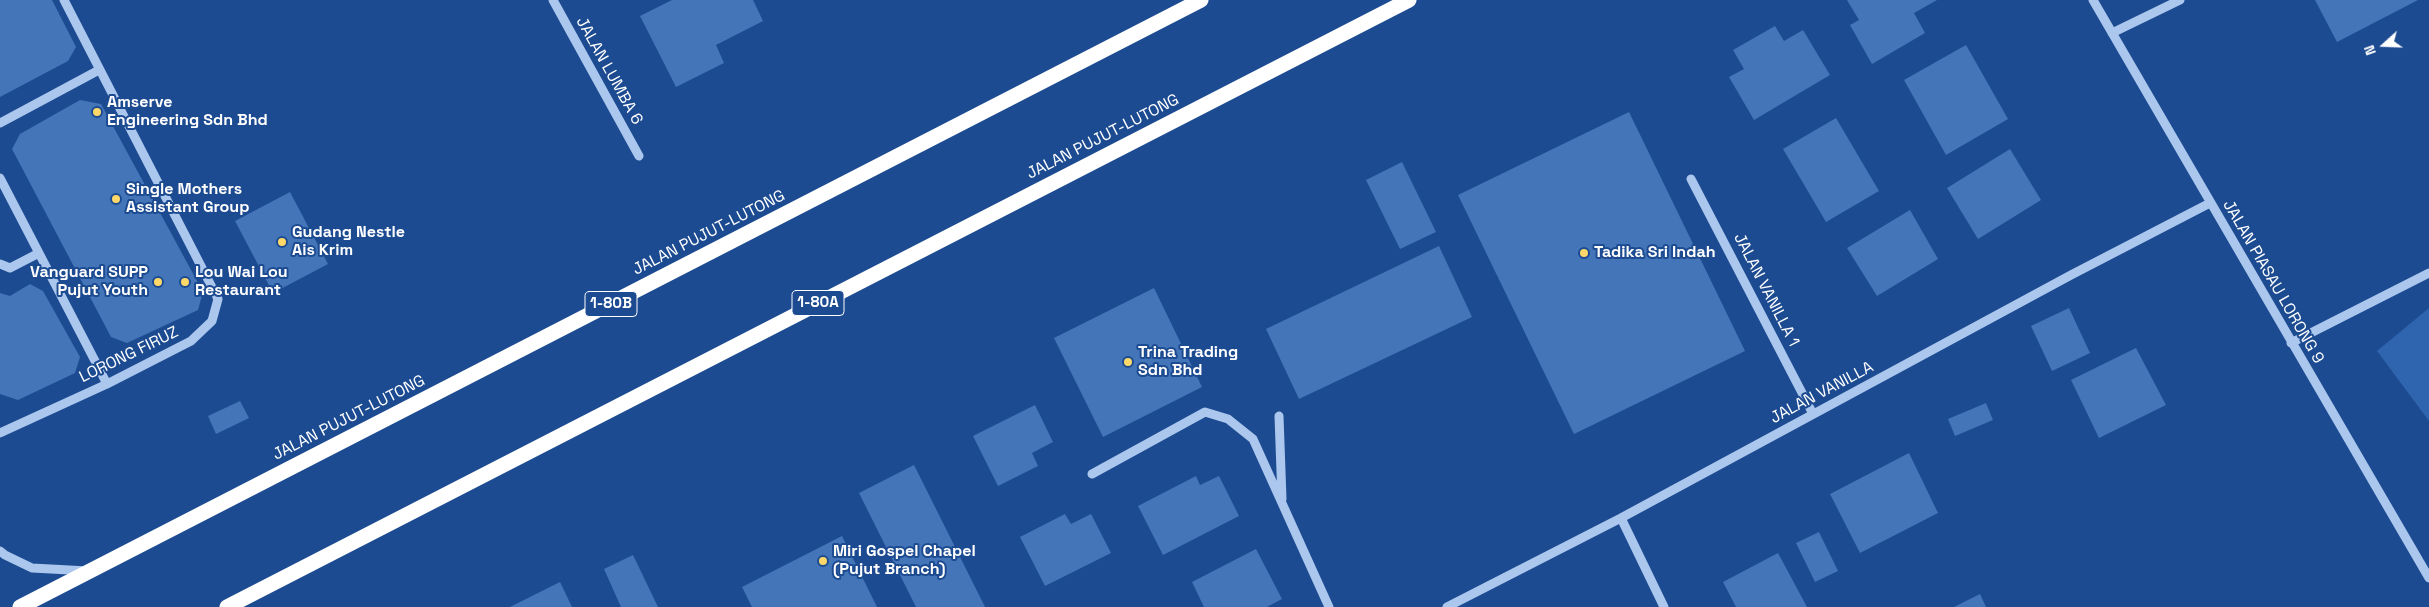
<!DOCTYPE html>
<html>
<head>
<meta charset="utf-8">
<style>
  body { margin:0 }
  #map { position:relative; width:2429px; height:607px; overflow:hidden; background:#1c4b91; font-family:"Space Grotesk",sans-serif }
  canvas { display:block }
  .north { position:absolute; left:2359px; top:20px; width:50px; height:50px; -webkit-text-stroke:4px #1c4b91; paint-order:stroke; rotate:250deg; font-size:14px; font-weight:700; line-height:20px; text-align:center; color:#fff }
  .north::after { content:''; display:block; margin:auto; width:18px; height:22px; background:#fff; clip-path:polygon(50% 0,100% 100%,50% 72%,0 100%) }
</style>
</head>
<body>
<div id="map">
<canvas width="2429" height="607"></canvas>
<div class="north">N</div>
</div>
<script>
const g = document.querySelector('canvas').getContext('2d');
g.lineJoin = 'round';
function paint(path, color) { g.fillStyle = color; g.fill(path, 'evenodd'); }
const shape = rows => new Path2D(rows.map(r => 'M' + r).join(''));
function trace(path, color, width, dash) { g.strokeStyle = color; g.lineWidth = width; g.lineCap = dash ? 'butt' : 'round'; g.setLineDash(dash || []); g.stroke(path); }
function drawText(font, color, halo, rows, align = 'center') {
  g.font = font + ' "Space Grotesk",sans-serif'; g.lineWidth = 4; g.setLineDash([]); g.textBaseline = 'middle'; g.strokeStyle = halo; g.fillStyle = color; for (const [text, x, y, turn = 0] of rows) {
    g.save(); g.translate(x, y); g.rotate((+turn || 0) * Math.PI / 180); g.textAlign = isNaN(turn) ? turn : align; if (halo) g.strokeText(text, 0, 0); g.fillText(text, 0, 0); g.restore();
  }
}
const green = shape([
  [2429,308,2429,421,2377,351]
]);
const building = shape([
  [0,0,52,0,76,47,68,61,0,97],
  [672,0,753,0,763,21,716,45,724,63,676,87,640,16],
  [1847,0,1937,0,1914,13,1925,33,1872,64,1850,25,1859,20],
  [2315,0,2418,0,2337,42],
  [1775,26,1784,41,1803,30,1830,75,1754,120,1729,77,1744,69,1733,50],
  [1966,45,2008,119,1946,155,1904,80],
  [80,100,101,104,203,292,198,310,127,343,111,337,12,149,20,134],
  [1629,112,1745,351,1574,434,1458,195],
  [1836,118,1879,191,1826,222,1783,149],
  [2010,149,2041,200,1978,239,1947,188],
  [1402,162,1436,232,1400,249,1366,180],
  [290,192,328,264,273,293,235,221],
  [1910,210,1938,259,1877,296,1847,248],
  [1439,246,1472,317,1299,399,1266,329],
  [30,284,43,291,80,357,75,373,18,400,0,394,0,293,10,296],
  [1154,288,1202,387,1103,437,1054,338],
  [2069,308,2090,353,2052,371,2031,326],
  [2136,348,2166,405,2099,438,2071,380],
  [240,401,249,418,216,434,208,416],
  [1986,403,1993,420,1955,436,1948,419],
  [1035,405,1053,442,1032,453,1038,466,998,486,973,436],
  [1909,453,1938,513,1860,553,1830,494],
  [914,465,985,607,916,607,859,493],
  [1196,476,1200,485,1219,476,1239,516,1163,555,1138,506],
  [1065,514,1071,524,1091,514,1111,553,1045,586,1020,537],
  [1819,532,1838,571,1815,582,1796,543],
  [842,536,877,607,752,607,742,587],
  [1256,549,1282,599,1267,607,1204,607,1192,582],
  [1778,553,1807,607,1736,607,1723,582],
  [633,555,658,607,621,607,604,569],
  [560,582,572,607,510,607],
  [1980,594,1986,607,1954,607]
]);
const minor = shape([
  [553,0,639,156],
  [2093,0,2429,578],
  [2112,33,2180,0],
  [0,123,99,70],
  [0,178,107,384],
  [1691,179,1813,414],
  [0,264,10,268,39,253],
  [2291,343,2429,273],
  [1279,416,1282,499],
  [0,433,107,384,191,341,212,321,218,299,64,0],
  [1092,474,1205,412,1228,419,1253,439,1329,607],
  [1621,518,1664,607],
  [0,551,5,555,32,568,88,571],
  [1447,607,1621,518,2071,275,2210,203]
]);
const highway = shape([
  [20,607,1201,0],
  [227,607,1409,0]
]);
const markers = [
  [97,112,5,"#ffd869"],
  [116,199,5,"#ffd869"],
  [282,242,5,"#ffd869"],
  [1584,253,5,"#ffd869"],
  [158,282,5,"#ffd869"],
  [185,282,5,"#ffd869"],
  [1128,362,5,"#ffd869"],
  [823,561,5,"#ffd869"]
];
const shields = [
  [818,303,52],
  [611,304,52]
];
const shieldNames = [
  ["1-80A",818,303],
  ["1-80B",611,304]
];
const streetNames = [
  ["JALAN LUMBA 6",609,71,61],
  ["JALAN PUJUT-LUTONG",1103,137,-27],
  ["JALAN PUJUT-LUTONG",709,233,-27],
  ["JALAN PIASAU LORONG 9",2273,282,60],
  ["JALAN VANILLA 1",1766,290,63],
  ["LORONG FIRUZ",129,355,-26],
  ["JALAN VANILLA",1822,393,-28],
  ["JALAN PUJUT-LUTONG",349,418,-27]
];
const poiNames = [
  ["Amserve",107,103],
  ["Engineering Sdn Bhd",107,121],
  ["Single Mothers",126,190],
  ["Assistant Group",126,208],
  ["Gudang Nestle",292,233],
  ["Ais Krim",292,251],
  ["Tadika Sri Indah",1594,253],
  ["Vanguard SUPP",148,273,"right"],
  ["Pujut Youth",148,291,"right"],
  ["Lou Wai Lou",195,273],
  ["Restaurant",195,291],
  ["Trina Trading",1138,353],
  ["Sdn Bhd",1138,371],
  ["Miri Gospel Chapel",833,552],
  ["(Pujut Branch)",833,570]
];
paint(green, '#2f65ae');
paint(building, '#4475b8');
trace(minor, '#abc7ee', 9);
trace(highway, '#fff', 15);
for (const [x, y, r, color] of markers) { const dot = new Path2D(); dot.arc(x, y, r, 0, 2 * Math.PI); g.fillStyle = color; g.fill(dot); trace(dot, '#1c4b91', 2); }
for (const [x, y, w] of shields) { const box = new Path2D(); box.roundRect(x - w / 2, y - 12.5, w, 25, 4); g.fillStyle = '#1c4b91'; g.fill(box); trace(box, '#fff', 1); }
drawText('bold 15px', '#fff', null, shieldNames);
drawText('16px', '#fff', '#1c4b91', streetNames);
drawText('bold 16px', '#fff', '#1c4b91', poiNames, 'left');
</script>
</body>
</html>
